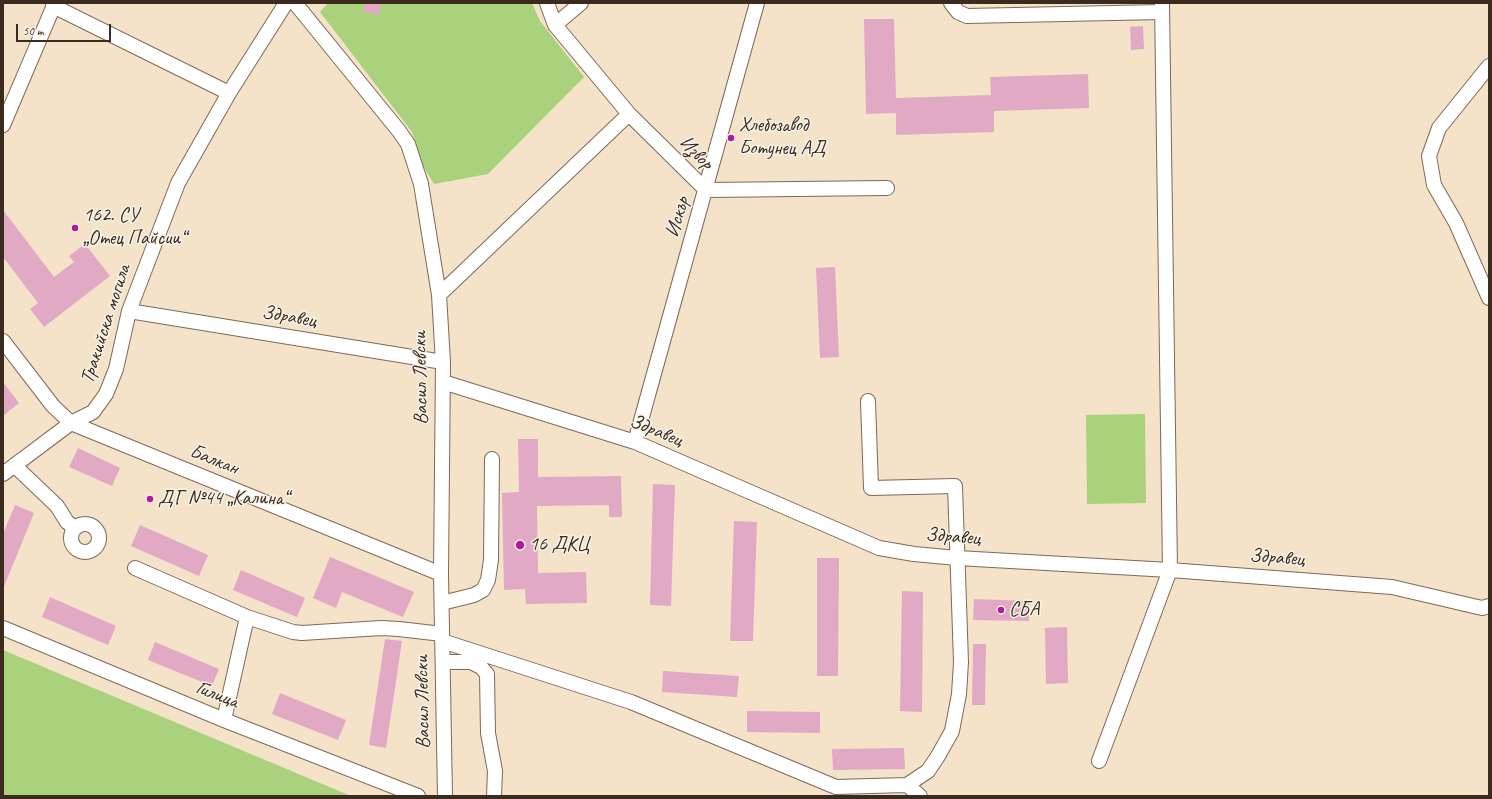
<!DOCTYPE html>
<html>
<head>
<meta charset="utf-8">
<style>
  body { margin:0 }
  #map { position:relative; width:1492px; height:799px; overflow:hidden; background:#f4e2c9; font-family:Caveat,sans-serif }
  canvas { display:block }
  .frame { position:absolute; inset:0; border:4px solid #3b2a1e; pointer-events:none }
  .scale { position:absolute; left:16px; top:24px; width:95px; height:18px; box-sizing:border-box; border:2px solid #3b2a1e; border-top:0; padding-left:5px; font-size:12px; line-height:14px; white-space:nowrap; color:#3b2a1e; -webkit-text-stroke:3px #f7f3e8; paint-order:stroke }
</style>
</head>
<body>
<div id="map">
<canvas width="1492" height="799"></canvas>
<div class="frame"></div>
<div class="scale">50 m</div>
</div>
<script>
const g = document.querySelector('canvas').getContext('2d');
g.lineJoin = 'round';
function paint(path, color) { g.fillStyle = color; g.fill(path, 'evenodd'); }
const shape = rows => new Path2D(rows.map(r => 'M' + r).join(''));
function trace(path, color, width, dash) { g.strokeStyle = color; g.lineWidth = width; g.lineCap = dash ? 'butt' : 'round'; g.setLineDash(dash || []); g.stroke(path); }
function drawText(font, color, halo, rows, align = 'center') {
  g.font = font + ' Caveat,sans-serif'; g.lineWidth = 3; g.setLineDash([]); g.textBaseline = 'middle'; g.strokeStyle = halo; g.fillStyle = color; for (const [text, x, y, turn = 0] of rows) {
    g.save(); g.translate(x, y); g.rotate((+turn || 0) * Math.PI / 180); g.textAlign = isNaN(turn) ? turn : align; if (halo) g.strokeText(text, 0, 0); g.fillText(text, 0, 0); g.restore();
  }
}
const green = shape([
  [328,3,532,3,540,21,584,77,488,174,434,184,423,166,412,132,320,12],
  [1145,414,1146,503,1087,504,1086,415],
  [3,650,351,796,3,796]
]);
const building = shape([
  [365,3,381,3,379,15,363,12],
  [864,19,894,19,896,98,991,95,990,77,1088,74,1089,108,994,111,994,132,896,135,896,113,866,114],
  [1143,26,1144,49,1131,50,1130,27],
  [3,210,54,277,74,262,69,256,85,244,110,276,44,327,30,309,38,303,3,257],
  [835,267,839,357,820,358,816,268],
  [3,382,19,403,3,416],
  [518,439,538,439,538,477,621,476,622,517,609,517,609,505,537,506,538,573,586,572,587,603,526,604,525,589,504,590,502,493,519,492],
  [78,448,120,468,112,486,69,467],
  [653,484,675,485,671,606,650,605],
  [15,505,34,513,3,589,3,534],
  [734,521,757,522,753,641,730,641],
  [140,525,208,555,199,576,131,546],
  [330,557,414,592,403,617,342,592,336,608,313,598],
  [817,558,839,558,838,676,817,676],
  [241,570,305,598,297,617,233,590],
  [902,591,923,592,922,712,900,711],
  [50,597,116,626,108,645,42,617],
  [974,599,1029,601,1029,621,973,620],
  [1067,627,1068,683,1046,684,1045,628],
  [385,639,402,641,386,748,369,745],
  [155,642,219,669,212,686,148,660],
  [973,644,986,644,985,705,972,705],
  [663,671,739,676,737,697,662,692],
  [280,693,346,720,338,740,272,714],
  [747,711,820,712,820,733,747,732],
  [904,748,905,769,833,770,832,749]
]);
const minor = shape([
  [295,3,399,131,408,144,421,184,439,295,443,362,441,574,445,796],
  [547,3,555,25,629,114,706,190,887,188],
  [951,3,958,12,967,16,1162,12],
  [53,6,229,93],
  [555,25,581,3],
  [1489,66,1439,128,1429,156,1434,185,1456,223,1489,298],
  [3,125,55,3],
  [439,295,629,114],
  [129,311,443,362],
  [3,341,53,406,71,423,441,574],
  [443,382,635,442,879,548,914,554,957,558,1170,570,1392,587,1482,608,1489,606],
  [635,442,757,3],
  [15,466,57,506,67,522,75,528],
  [3,474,71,423,93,412,106,394,116,369,129,311,178,183,229,93,286,3],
  '71 538a14 14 0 1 1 28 0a14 14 0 1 1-28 0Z',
  [135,568,247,617,293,632,302,633,381,628,399,629,442,634],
  [442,603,474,595,483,590,488,580,491,560,492,459],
  [3,628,224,720,418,796],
  [442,641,631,702,836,787,907,785,928,771,938,756,952,731,959,694,961,662,955,486,871,488,868,401],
  [443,662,471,662,481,667,487,674,488,733,495,771,494,796],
  [224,720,247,617],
  [1099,761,1170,570,1162,3],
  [907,785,920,796]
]);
const markers = [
  [731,138,4,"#b5179e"],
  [75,228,4,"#b5179e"],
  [150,499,4,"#b5179e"],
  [520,545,5,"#b5179e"],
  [1001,610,4,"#b5179e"]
];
const poiNames = [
  ["Хлебозавод",739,126],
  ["Ботунец АД",739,149],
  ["162. СУ",83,216],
  ["„Отец Пайсии“",83,239],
  ["ДГ №44 „Калина“",158,499],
  ["16 ДКЦ",529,545],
  ["СБА",1009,610]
];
const streetNames = [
  ["Извор",696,153,45],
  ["Искър",678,217,-74],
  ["Здравец",289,317,9],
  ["Тракийска могила",106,324,-72],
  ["Васил Левски",421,378,-91],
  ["Здравец",656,431,22],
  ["Балкан",214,460,22],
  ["Здравец",953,537,4],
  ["Здравец",1277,558,4],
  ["Гилица",217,695,22],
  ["Васил Левски",423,702,-91]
];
paint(green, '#aad27d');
paint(building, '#e2a9c4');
trace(minor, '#7c6a5a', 16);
trace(minor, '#fff', 14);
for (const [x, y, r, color] of markers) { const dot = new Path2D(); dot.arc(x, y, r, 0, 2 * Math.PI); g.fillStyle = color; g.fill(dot); trace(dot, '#f7f3e8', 1.5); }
drawText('20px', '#3b2a1e', '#f7f3e8', poiNames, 'left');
drawText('20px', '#3b2a1e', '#f7f3e8', streetNames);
</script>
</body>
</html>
